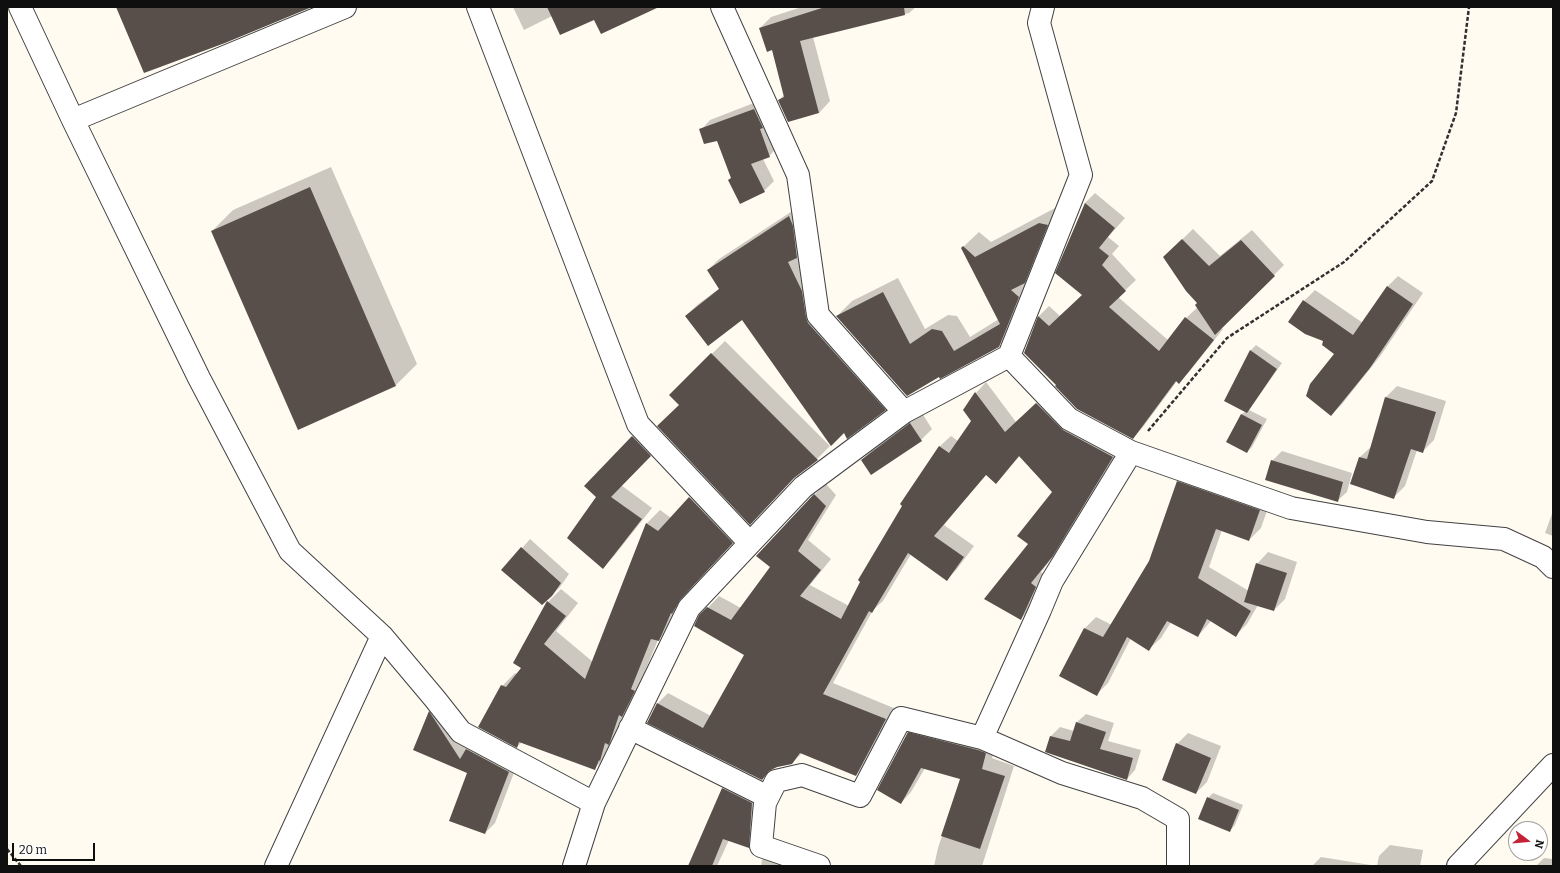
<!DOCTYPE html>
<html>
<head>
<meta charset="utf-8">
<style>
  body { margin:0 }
  #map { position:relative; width:1560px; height:873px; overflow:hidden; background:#fffbf1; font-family:Bitter,serif }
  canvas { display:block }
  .frame { position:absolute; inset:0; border:8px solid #0f0f0f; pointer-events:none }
  .north { position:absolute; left:1508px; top:821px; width:40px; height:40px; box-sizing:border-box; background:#fff; border:1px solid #9f9f9f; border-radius:50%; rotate:106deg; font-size:11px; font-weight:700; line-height:16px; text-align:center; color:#0f0f0f }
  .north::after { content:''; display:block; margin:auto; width:14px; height:18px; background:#c42237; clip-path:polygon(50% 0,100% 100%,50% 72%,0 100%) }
  .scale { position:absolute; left:12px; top:843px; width:83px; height:18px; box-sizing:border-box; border:2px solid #0f0f0f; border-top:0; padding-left:5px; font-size:12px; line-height:14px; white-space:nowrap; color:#0f0f0f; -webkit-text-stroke:3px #fff; paint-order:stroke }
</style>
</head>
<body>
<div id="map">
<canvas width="1560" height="873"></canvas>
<div class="frame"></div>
<div class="north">N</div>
<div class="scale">20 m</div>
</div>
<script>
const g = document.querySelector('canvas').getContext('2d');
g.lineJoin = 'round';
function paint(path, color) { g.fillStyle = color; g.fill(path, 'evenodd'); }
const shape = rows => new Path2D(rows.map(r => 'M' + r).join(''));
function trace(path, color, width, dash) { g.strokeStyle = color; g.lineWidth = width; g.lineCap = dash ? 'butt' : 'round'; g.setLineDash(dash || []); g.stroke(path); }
const shadow = shape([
  [513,7,655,7,552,16,524,30],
  [802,7,916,7,909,13,813,37,830,101,819,113,779,100,785,94,773,49,760,28,771,17],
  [764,99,779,146,769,156,763,159,774,181,764,191,732,178,717,140,701,130,710,120],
  [331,167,417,364,396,385,298,428,212,231,233,210],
  [1095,193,1125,218,1108,237,1119,246,1112,254,1136,280,1118,297,1168,340,1186,318,1198,307,1199,303,1164,257,1193,229,1220,256,1252,230,1284,265,1221,328,1223,329,1189,372,1179,382,1177,381,1143,427,1133,438,1057,385,1025,353,1039,316,1049,306,1060,316,1083,295,1057,273,1085,203],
  [800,206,816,305,896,398,885,409,844,432,742,319,686,316,697,305,720,288,708,270,719,259],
  [1055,208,1062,210,1014,331,998,346,940,377,837,316,852,301,898,278,925,329,948,315,957,316,970,337,999,319,962,248,979,232,991,242],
  [1398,276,1423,293,1381,355,1342,404,1331,415,1335,354,1324,341,1290,322,1304,301,1315,290,1363,323,1387,287],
  [725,341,830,446,817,459,796,475,680,405,670,395],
  [1256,345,1282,363,1249,410,1267,419,1252,447,1247,452,1227,441,1242,414,1246,411,1226,401,1251,350],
  [986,382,1016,422,1048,393,1123,446,1063,544,1041,572,1046,576,1032,608,1021,618,1029,544,1053,492,1020,456,996,482,986,474,944,525,974,546,957,569,946,580,911,554,883,601,873,610,833,683,896,709,867,764,856,775,802,753,791,764,773,768,762,779,657,704,668,693,711,716,746,655,700,616,719,596,741,608,771,567,812,497,826,484,836,495,808,540,831,559,810,585,849,606,904,506,901,504,940,446,951,436,958,441,972,421,964,410,976,393],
  [1397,386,1446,401,1434,440,1423,451,1417,450,1405,486,1394,497,1351,483,1360,457,1372,446,1386,397],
  [922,413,932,429,921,440,862,460,873,449],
  [644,426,661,444,621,485,652,508,614,556,603,567,597,497,585,486],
  [1282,451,1352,473,1347,492,1337,501,1272,461],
  [1190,470,1271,499,1261,528,1249,540,1222,530,1209,567,1249,591,1257,564,1268,552,1297,562,1285,599,1274,610,1258,605,1247,624,1235,636,1211,621,1198,636,1171,622,1161,638,1149,649,1131,638,1108,683,1097,694,1060,675,1085,628,1096,617,1112,625,1150,561,1178,482],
  [703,485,745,530,692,585,671,627,658,640,643,676,647,678,607,756,594,769,522,742,517,747,502,686,515,673,517,674,522,668,515,662,548,602,561,589,578,603,556,631,593,662,647,523,660,510,671,518],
  [1553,511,1553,536,1545,533],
  [530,539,569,574,560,587,551,596,503,570],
  [439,703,518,762,495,823,485,833,469,772,414,750,430,712],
  [1086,714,1114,723,1108,741,1141,750,1135,770,1127,779,1046,751,1051,736,1060,727,1074,731,1077,722],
  [919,722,996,743,992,758,1014,766,982,866,934,866,938,848,961,778,925,768,911,792,901,803,908,733],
  [1188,733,1221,746,1207,782,1196,793,1177,744],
  [734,778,763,792,760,836,749,847,729,840,717,866,689,866,723,789],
  [1213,793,1243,805,1235,825,1230,831,1208,798],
  [1390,845,1423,850,1420,866,1312,866,1321,857,1377,866,1379,856],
  [773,849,805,866,761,866,762,860],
  [1544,858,1553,859,1553,866,1536,866]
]);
const building = shape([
  [116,7,312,7,225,43,144,73],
  [547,7,659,7,601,34,594,20,560,35],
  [825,7,904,7,905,15,800,41,819,113,788,122,778,100,784,97,772,50,767,52,759,28],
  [754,109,763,128,760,129,770,157,751,164,765,192,740,204,728,180,731,178,717,141,704,144,699,129],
  [310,187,396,386,298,430,211,231],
  [1085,203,1115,228,1099,248,1109,256,1102,265,1126,291,1109,307,1159,351,1185,317,1214,340,1179,384,1176,381,1133,439,1077,409,1055,386,1056,385,1024,353,1038,316,1049,326,1082,295,1055,273],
  [789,216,793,226,797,258,788,262,802,291,806,317,808,323,886,410,847,439,844,433,831,446,742,320,708,346,685,316,719,289,707,270],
  [1039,223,1048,225,1025,283,1011,290,1019,297,999,347,940,379,939,377,907,396,836,316,883,292,910,344,932,329,942,331,954,351,1000,324,961,248,963,246,975,257],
  [1182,239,1209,266,1241,240,1275,276,1215,335,1195,305,1197,303,1186,291,1163,257],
  [1387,286,1413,304,1370,368,1331,416,1306,396,1310,384,1334,354,1322,345,1323,341,1305,334,1288,322,1303,300,1353,335],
  [1250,350,1277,369,1247,413,1224,401],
  [711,353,818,460,794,478,750,525,657,426,679,405,669,395],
  [975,392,1005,432,1036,403,1063,430,1113,457,1053,556,1031,583,1036,587,1021,620,984,599,1028,544,1017,536,1052,492,1019,456,996,484,986,475,934,536,964,557,947,581,908,553,872,613,869,611,823,694,886,719,856,776,800,753,792,764,777,767,769,771,762,780,647,723,657,703,703,728,744,655,694,626,699,615,707,607,731,620,770,567,756,556,814,494,826,506,798,551,821,570,800,596,841,619,860,582,858,580,902,506,900,504,939,446,949,453,971,421,963,410],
  [1385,397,1436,412,1423,453,1411,449,1394,499,1350,484,1359,457,1367,459],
  [1241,414,1262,425,1247,453,1226,442],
  [910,423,922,441,871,475,861,460],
  [632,436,651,456,611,497,642,519,603,569,567,538,596,497,584,486],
  [1271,460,1343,482,1338,502,1265,480],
  [1177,481,1260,510,1249,541,1216,529,1198,578,1251,611,1236,637,1207,619,1198,637,1167,621,1149,651,1127,637,1097,696,1059,676,1084,628,1103,637,1149,561],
  [689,497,733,543,680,600,672,614,671,613,659,641,651,639,631,689,635,691,622,717,619,715,609,745,605,743,600,761,599,760,595,770,519,742,517,748,478,727,501,685,506,687,521,668,513,663,547,601,566,616,544,644,585,679,646,523,658,531],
  [521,547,561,583,552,596,542,605,501,570],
  [1256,563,1287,573,1274,611,1244,602],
  [429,711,460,759,466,749,509,772,485,834,449,821,467,773,413,750],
  [1076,722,1106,732,1100,749,1133,758,1127,780,1045,752,1050,736,1070,741],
  [908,732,978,750,986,753,982,769,1005,776,980,849,941,836,960,779,921,768,901,804,877,790],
  [1176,743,1211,758,1196,794,1162,780],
  [722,788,752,803,749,848,723,839,712,866,688,866],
  [1207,797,1239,810,1230,832,1198,819]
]);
const path = shape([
  [1148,431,1227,338,1344,262,1432,181,1456,113,1469,7],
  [7,849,21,866]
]);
const minor = shape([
  [20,7,73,120,199,378,290,551,382,636,435,699,461,732,594,803],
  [478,7,638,424,750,543],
  [722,7,798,175,818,315,904,412],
  [73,120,345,7],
  [1009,356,1081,175,1039,23,1043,7],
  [1131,452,1052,581,1040,610,982,738,1062,773,1142,798,1178,819,1178,866],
  [630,728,768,797],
  [276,866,382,636],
  [574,866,594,803,689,608,803,487,904,412,1009,356,1069,419,1131,452,1291,508,1427,532,1504,539,1543,557,1553,567],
  [819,866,761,846,765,803,776,781,802,775,860,796,901,718,982,738],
  [1458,866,1553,765]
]);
paint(shadow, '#0003');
paint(building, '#584f4b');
trace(minor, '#424242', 24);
trace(path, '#313131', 2.5, [4, 2]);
trace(minor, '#fff', 22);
</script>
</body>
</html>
